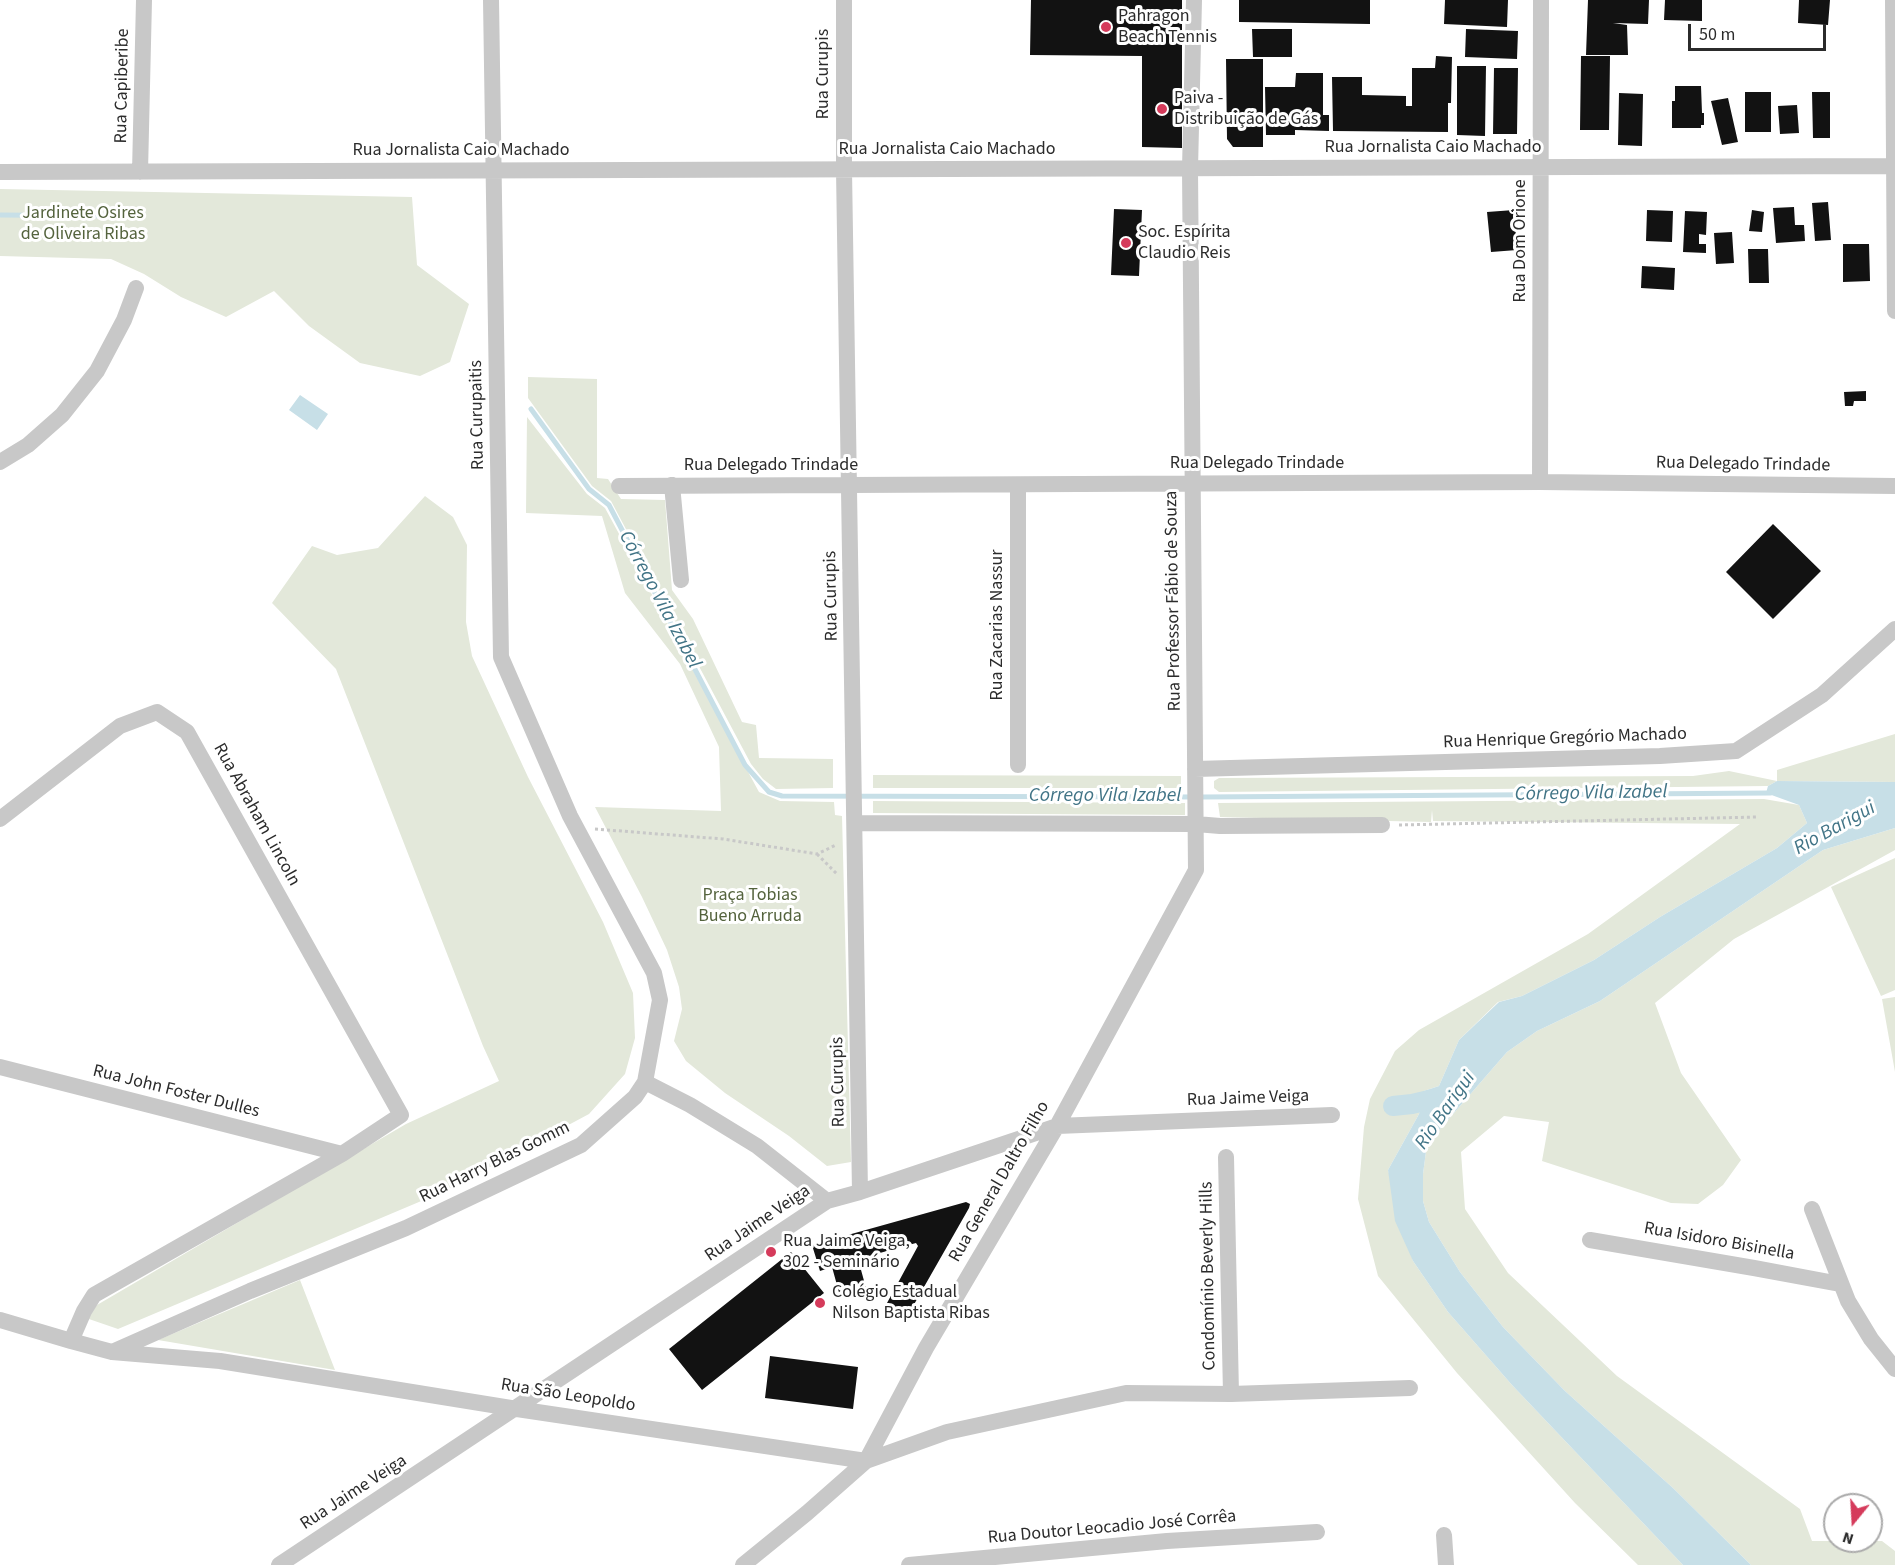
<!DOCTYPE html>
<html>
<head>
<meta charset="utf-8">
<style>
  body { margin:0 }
  #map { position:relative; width:1895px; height:1565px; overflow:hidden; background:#fff; font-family:"Source Sans 3",sans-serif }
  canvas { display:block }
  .north { position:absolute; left:1823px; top:1493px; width:60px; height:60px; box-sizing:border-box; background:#fff; border:2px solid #aaa; border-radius:50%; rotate:198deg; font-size:16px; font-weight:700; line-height:24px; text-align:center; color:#2b2b2b }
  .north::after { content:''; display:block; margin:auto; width:21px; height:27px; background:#d53b5b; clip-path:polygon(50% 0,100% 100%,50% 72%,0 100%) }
  .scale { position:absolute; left:1688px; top:24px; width:138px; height:27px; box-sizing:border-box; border:3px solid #2b2b2b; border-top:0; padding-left:8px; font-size:18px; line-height:21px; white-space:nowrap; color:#2b2b2b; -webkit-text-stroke:4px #fff; paint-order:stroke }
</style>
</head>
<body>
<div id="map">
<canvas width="1895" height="1565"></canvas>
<div class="north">N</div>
<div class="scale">50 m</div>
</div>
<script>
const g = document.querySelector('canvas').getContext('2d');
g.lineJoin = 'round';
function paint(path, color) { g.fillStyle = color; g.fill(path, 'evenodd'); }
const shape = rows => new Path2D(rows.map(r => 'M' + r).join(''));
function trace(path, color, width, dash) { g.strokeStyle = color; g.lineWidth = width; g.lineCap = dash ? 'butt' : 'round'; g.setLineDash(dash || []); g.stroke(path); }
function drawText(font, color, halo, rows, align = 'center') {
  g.font = font + ' "Source Sans 3",sans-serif'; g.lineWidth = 6; g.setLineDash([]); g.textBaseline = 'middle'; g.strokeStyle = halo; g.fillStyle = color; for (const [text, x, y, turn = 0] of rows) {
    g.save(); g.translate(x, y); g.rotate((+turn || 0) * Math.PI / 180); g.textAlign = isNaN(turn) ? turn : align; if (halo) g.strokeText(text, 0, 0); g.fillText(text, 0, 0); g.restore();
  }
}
const green = shape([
  [0,189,412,197,417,265,469,304,450,362,420,376,360,363,309,326,274,291,226,317,181,297,144,274,111,259,0,256],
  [528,377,597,379,597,478,608,479,621,499,665,500,672,590,693,619,742,722,756,725,759,758,833,759,833,788,776,789,763,779,751,764,611,501,592,486,528,398],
  [527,417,587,494,605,508,759,792,780,801,834,802,835,815,842,816,851,1162,827,1166,789,1136,725,1093,686,1061,674,1041,682,1009,679,987,667,950,642,897,595,807,721,811,719,747,680,664,625,593,602,516,526,513],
  [425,496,453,517,467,545,466,622,472,656,528,777,603,922,633,993,635,1038,625,1074,589,1114,445,1191,118,1329,86,1318,97,1305,406,1124,499,1081,483,1046,336,669,272,603,312,546,337,555,378,548],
  [1895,734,1895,782,1777,781,1768,786,1219,792,1214,788,1214,781,1219,778,1693,776,1729,771,1777,781,1777,770],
  [873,775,1181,776,1181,788,873,788],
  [1764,799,1799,805,1807,823,1777,848,1660,917,1594,960,1522,996,1498,1002,1459,1040,1439,1086,1424,1091,1419,1114,1388,1170,1413,1261,1448,1312,1512,1385,1683,1565,1638,1565,1575,1503,1457,1373,1378,1276,1358,1199,1364,1127,1370,1099,1395,1051,1419,1030,1588,934,1740,824,1433,821,1432,810,1431,822,1220,817,1218,803],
  [873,801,1185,803,1185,815,873,813],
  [1895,828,1895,850,1734,939,1655,1003,1681,1073,1741,1160,1723,1185,1698,1204,1671,1203,1542,1161,1549,1122,1504,1116,1461,1152,1465,1209,1508,1273,1617,1376,1800,1509,1812,1541,1882,1541,1895,1551,1895,1565,1751,1565,1673,1488,1565,1391,1503,1327,1460,1272,1429,1222,1423,1201,1423,1174,1427,1144,1507,1052,1537,1031,1600,1001,1823,850],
  [1895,858,1895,990,1881,996,1831,887],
  [1895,997,1895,1072,1882,999],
  [300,1280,335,1370,158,1340]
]);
const water = shape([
  [300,395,328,414,317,430,289,410],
  [1777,781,1895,782,1895,828,1823,850,1600,1001,1537,1031,1507,1052,1427,1144,1423,1174,1423,1201,1429,1222,1460,1272,1503,1327,1565,1391,1673,1488,1751,1565,1683,1565,1512,1385,1448,1312,1413,1261,1395,1221,1388,1170,1419,1114,1424,1091,1439,1086,1459,1040,1499,1002,1522,996,1594,960,1660,917,1777,848,1807,823,1799,805,1766,793,1768,786]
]);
const stream = shape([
  [0,215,129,216],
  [531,409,589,489,609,505,745,765,769,792,782,796,1203,797,1771,793]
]);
const canal = shape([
  [1393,1106,1412,1104,1446,1096]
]);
const building = shape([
  [1031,0,1182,0,1182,148,1142,147,1142,56,1030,55],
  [1239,0,1370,0,1370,24,1239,22],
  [1445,0,1508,0,1507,27,1444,24],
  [1588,0,1649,0,1648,24,1613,23,1627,25,1628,55,1586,55],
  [1665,0,1702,0,1702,21,1664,20],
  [1799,0,1830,0,1828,25,1798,23],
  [1252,29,1292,29,1292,57,1253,57],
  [1466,29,1518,31,1517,59,1465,57],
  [1436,56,1452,57,1451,103,1448,103,1448,132,1333,131,1332,77,1362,77,1362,95,1406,96,1406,106,1412,106,1412,68,1435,68],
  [1581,56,1610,56,1609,130,1580,130],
  [1226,59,1263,59,1263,147,1233,147,1227,139],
  [1457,66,1486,66,1485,136,1457,135],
  [1494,68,1518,68,1517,134,1493,134],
  [1296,73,1323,73,1323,115,1329,115,1329,131,1295,130,1295,135,1266,135,1265,87,1295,87],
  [1675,86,1701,86,1702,113,1704,113,1704,125,1701,125,1701,128,1672,128,1672,101,1675,101],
  [1745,92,1771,92,1771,132,1745,132],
  [1812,92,1830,92,1830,138,1813,138],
  [1619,93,1643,94,1642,146,1618,145],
  [1728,98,1738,142,1722,145,1711,101],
  [1797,105,1799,133,1780,134,1778,106],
  [1828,202,1831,240,1815,241,1812,203],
  [1794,207,1795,225,1804,225,1805,241,1776,243,1773,208],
  [1114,209,1142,210,1139,276,1111,275],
  [1514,210,1517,250,1491,252,1487,212],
  [1647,210,1673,211,1672,242,1646,241],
  [1752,210,1764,212,1762,232,1749,231],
  [1685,211,1707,212,1706,235,1699,234,1699,244,1706,244,1706,253,1683,252],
  [1732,232,1734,263,1716,264,1714,233],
  [1843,244,1869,244,1870,281,1843,282],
  [1748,249,1768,249,1769,283,1749,283],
  [1642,266,1675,268,1674,290,1641,288],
  [1866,391,1866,401,1854,401,1853,406,1845,406,1844,392],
  [1773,524,1821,571,1773,619,1726,572],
  [966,1202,970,1204,969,1208,908,1315,887,1303,918,1246,916,1243,858,1259,866,1288,840,1296,832,1267,820,1271,812,1245],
  [791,1252,824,1293,702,1390,669,1349],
  [770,1356,858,1367,853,1409,765,1398]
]);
const path = shape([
  [1399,825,1758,817],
  [595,829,723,839,817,854,836,845],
  [817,854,837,874]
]);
const street = shape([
  [844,0,844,170,860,1192],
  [1893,0,1895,311],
  [0,172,1895,166],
  [140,172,144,0],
  [0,462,28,445,62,415,97,371,124,320,136,288],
  [1540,482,1541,0],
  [672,485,681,580],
  [1018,485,1018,765],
  [619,486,1540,482,1895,486],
  [1195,769,1660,756,1736,751,1822,695,1895,629],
  [0,819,120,726,157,712,187,732,401,1115,342,1154,94,1295,84,1311,71,1341],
  [855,823,1196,824,1220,826,1382,825],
  [0,1067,342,1154],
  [645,1082,690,1105,757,1146,827,1201],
  [1226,1157,1231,1394],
  [1812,1209,1848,1301,1871,1339,1895,1369],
  [1590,1240,1754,1268,1840,1284],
  [0,1320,71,1341,112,1352,220,1361,517,1409,866,1461,947,1432,1126,1393,1231,1394,1410,1388],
  [112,1352,250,1291,406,1228,581,1145,635,1097,645,1082,660,1000,654,973,570,816,501,657,491,0],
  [1444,1535,1446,1565],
  [279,1565,827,1201,860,1192,1057,1126,1332,1115],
  [743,1565,807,1513,866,1461,926,1348,1057,1126,1196,870,1190,169,1194,0],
  [909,1565,1167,1541,1317,1532]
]);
const markers = [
  [1106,27,6,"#d53b5b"],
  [1162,109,6,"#d53b5b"],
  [1126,243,6,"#d53b5b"],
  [771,1252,6,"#d53b5b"],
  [820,1303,6,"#d53b5b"]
];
const poiNames = [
  ["Pahragon",1118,17],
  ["Beach Tennis",1118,38],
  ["Paiva -",1174,99],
  ["Distribuição de Gás",1174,120],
  ["Soc. Espírita",1138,233],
  ["Claudio Reis",1138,254],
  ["Rua Jaime Veiga,",783,1242],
  ["302 - Seminário",783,1263],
  ["Colégio Estadual",832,1293],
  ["Nilson Baptista Ribas",832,1314]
];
const streetNames = [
  ["Rua Curupis",824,74,-90],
  ["Rua Capiberibe",123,86,-89],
  ["Rua Jornalista Caio Machado",1433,148],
  ["Rua Jornalista Caio Machado",947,150],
  ["Rua Jornalista Caio Machado",461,151],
  ["Rua Dom Orione",1521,241,-90],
  ["Rua Curupaitis",478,415,-91],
  ["Rua Delegado Trindade",1257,464],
  ["Rua Delegado Trindade",1743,465,1],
  ["Rua Delegado Trindade",771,466],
  ["Rua Curupis",832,596,-91],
  ["Rua Professor Fábio de Souza",1174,601,-91],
  ["Rua Zacarias Nassur",998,625,-90],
  ["Rua Henrique Gregório Machado",1565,739,-2],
  ["Rua Abraham Lincoln",256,815,61],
  ["Rua Curupis",839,1082,-91],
  ["Rua John Foster Dulles",176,1092,14],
  ["Rua Jaime Veiga",1248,1099,-2],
  ["Rua Harry Blas Gomm",495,1163,-26],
  ["Rua General Daltro Filho",1000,1182,-60],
  ["Rua Jaime Veiga",758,1224,-34],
  ["Rua Isidoro Bisinella",1719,1242,10],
  ["Condomínio Beverly Hills",1209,1276,-91],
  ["Rua São Leopoldo",568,1396,9],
  ["Rua Jaime Veiga",354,1493,-33],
  ["Rua Doutor Leocadio José Corrêa",1112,1528,-5]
];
const parkNames = [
  ["Jardinete Osires",83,214],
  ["de Oliveira Ribas",83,235],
  ["Praça Tobias",750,896],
  ["Bueno Arruda",750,917]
];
const waterNames = [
  ["Córrego Vila Izabel",659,600,62],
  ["Córrego Vila Izabel",1591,794,-1],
  ["Córrego Vila Izabel",1105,797],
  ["Rio Barigui",1835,829,-29],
  ["Rio Barigui",1446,1111,-55]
];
paint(green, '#e3e8da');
paint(water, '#c7dfe7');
trace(stream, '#c7dfe7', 5);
trace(canal, '#c7dfe7', 20);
paint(building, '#121212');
trace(path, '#c8c8c8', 3, [3, 3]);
trace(street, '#c8c8c8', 16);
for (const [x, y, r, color] of markers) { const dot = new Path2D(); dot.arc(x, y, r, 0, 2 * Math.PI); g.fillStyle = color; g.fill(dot); trace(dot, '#fff', 2); }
drawText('18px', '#2b2b2b', '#fff', poiNames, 'left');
drawText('18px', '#2b2b2b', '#fff', streetNames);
drawText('18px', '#54633d', '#fff', parkNames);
drawText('italic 20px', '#417486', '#fff', waterNames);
</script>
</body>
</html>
